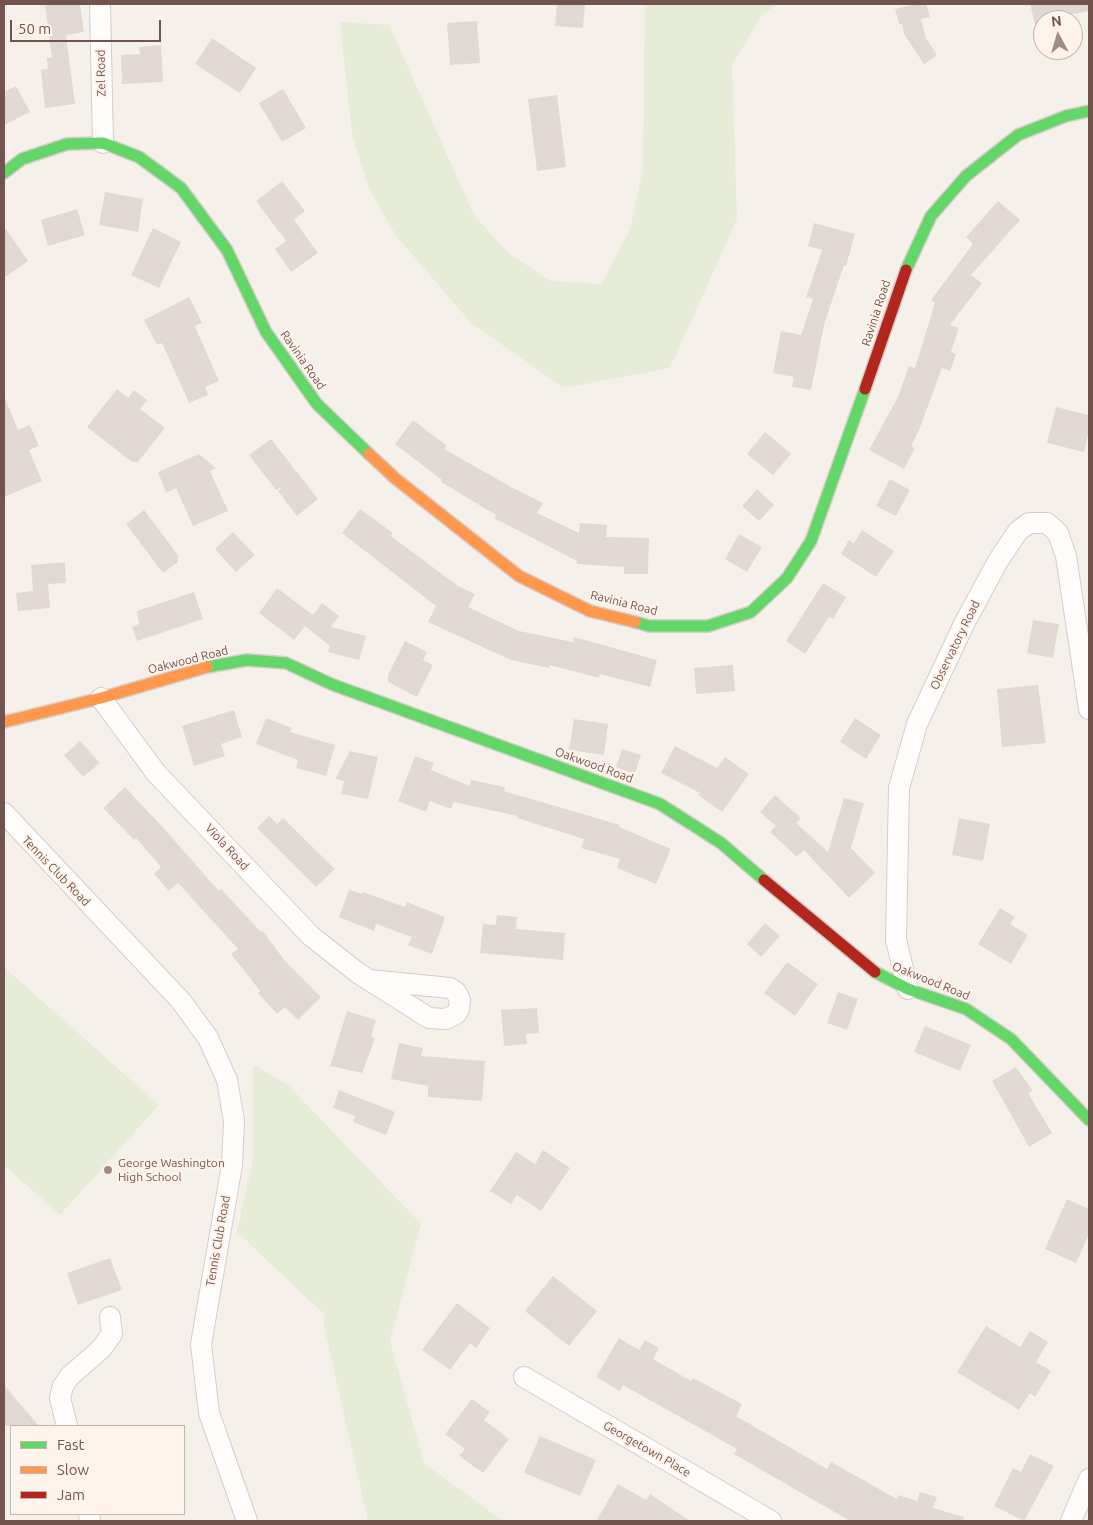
<!DOCTYPE html>
<html>
<head>
<meta charset="utf-8">
<style>
  body { margin:0 }
  #map { position:relative; width:1093px; height:1525px; overflow:hidden; background:#f6f0eb; font-family:Ubuntu,sans-serif }
  canvas { display:block }
  .frame { position:absolute; inset:0; border:5px solid #73544c; pointer-events:none }
  .legend { position:absolute; left:10px; top:1425px; width:175px; height:90px; box-sizing:border-box; background:#fef4ec; border:1px solid #c6b4ac; margin:0; padding:6px 9px; list-style:none; font-size:15px; color:#73544c }
  .legend li { display:flex; align-items:center; gap:10px; height:25px }
  .legend b { width:25px; border:1px solid #c6b4ac }
  .north { position:absolute; left:1033px; top:10px; width:50px; height:50px; box-sizing:border-box; background:#fef4ec; border:1px solid #c6b4ac; border-radius:50%; rotate:354deg; font-size:14px; font-weight:700; line-height:20px; text-align:center; color:#73544c }
  .north::after { content:''; display:block; margin:auto; width:18px; height:22px; background:#a18b84; clip-path:polygon(50% 0,100% 100%,50% 72%,0 100%) }
  .scale { position:absolute; left:10px; top:20px; width:151px; height:22px; box-sizing:border-box; border:2px solid #73544c; border-top:0; padding-left:6px; font-size:15px; line-height:18px; white-space:nowrap; color:#73544c; -webkit-text-stroke:4px #fef4ec; paint-order:stroke }
</style>
</head>
<body>
<div id="map">
<canvas width="1093" height="1525"></canvas>
<div class="frame"></div>
<ul class="legend">
<li><b style="height:6px;background:#63d668"></b>Fast</li>
<li><b style="height:6px;background:#ff974d"></b>Slow</li>
<li><b style="height:6px;background:#b3261e"></b>Jam</li>
</ul>
<div class="north">N</div>
<div class="scale">50 m</div>
</div>
<script>
const g = document.querySelector('canvas').getContext('2d');
g.lineJoin = 'round';
function paint(path, color) { g.fillStyle = color; g.fill(path, 'evenodd'); }
const shape = rows => new Path2D(rows.map(r => 'M' + r).join(''));
function trace(path, color, width, dash) { g.strokeStyle = color; g.lineWidth = width; g.lineCap = dash ? 'butt' : 'round'; g.setLineDash(dash || []); g.stroke(path); }
function drawText(font, color, halo, rows, align = 'center') {
  g.font = font + ' Ubuntu,sans-serif'; g.lineWidth = 4; g.setLineDash([]); g.textBaseline = 'middle'; g.strokeStyle = halo; g.fillStyle = color; for (const [text, x, y, turn = 0] of rows) {
    g.save(); g.translate(x, y); g.rotate((+turn || 0) * Math.PI / 180); g.textAlign = isNaN(turn) ? turn : align; if (halo) g.strokeText(text, 0, 0); g.fillText(text, 0, 0); g.restore();
  }
}
const green = shape([
  [645,4,778,4,761,16,732,65,737,219,670,368,564,388,471,323,397,237,369,189,352,134,340,22,389,25,474,215,507,252,550,281,601,284,630,230,643,169],
  [4,967,159,1105,60,1215,4,1165],
  [253,1065,288,1085,421,1224,390,1341,424,1463,503,1521,368,1521,323,1321,325,1315,237,1232,253,1159]
]);
const building = shape([
  [45,4,80,4,84,32,66,35,75,104,45,108,41,70,48,69,47,58,52,58],
  [557,4,585,4,583,28,555,26],
  [916,4,926,4,930,17,921,19,926,38,937,55,924,64,904,34,902,24,899,24,895,9],
  [1030,4,1089,4,1089,11,1043,20,1043,22,1035,24],
  [477,21,480,63,450,65,447,23],
  [212,38,256,68,240,93,195,64],
  [161,45,163,82,122,84,121,55,140,54,139,47],
  [16,86,30,112,4,125,4,92],
  [283,89,306,128,282,142,259,103],
  [557,95,566,167,537,171,528,99],
  [282,181,305,211,294,220,318,253,291,272,275,249,286,241,256,201],
  [105,192,143,199,138,232,99,225],
  [998,201,1020,220,971,275,982,283,950,325,959,328,951,352,956,354,950,371,942,368,919,430,911,446,915,448,904,469,869,450,898,397,909,366,915,368,935,303,931,300,973,244,966,237],
  [77,209,85,235,48,246,41,220],
  [814,223,855,234,846,266,844,265,824,325,811,390,792,387,794,377,773,373,781,331,801,335,813,299,806,297,822,250,808,246],
  [4,226,28,261,4,278],
  [153,228,181,242,159,288,131,275],
  [189,297,202,323,195,326,219,381,205,387,208,395,189,403,162,343,157,345,144,320],
  [117,389,128,398,134,390,147,400,140,409,165,428,138,462,132,462,87,427],
  [4,396,18,430,30,425,39,446,29,450,42,481,4,497],
  [1056,407,1089,415,1089,431,1084,452,1047,443],
  [413,420,447,446,444,449,511,487,543,503,537,513,579,533,580,523,607,525,606,537,649,538,648,574,624,574,624,567,577,564,577,561,494,518,496,515,441,482,442,480,395,444],
  [765,432,791,454,773,475,747,454],
  [271,439,318,499,297,516,278,491,282,487,276,490,249,455],
  [199,454,216,468,210,471,228,511,193,526,176,488,166,493,158,472],
  [890,479,910,490,896,516,876,506],
  [757,489,774,505,759,521,742,506],
  [360,509,393,533,391,536,458,586,475,594,468,607,519,631,573,642,574,637,657,660,650,687,600,674,599,678,550,665,549,668,511,660,428,622,436,606,342,533],
  [144,510,178,555,178,562,163,573,126,524],
  [862,530,894,551,876,577,841,554,849,540,854,543],
  [233,532,255,555,236,572,215,549],
  [739,534,762,547,747,572,725,559],
  [65,562,66,583,48,584,50,608,18,611,16,593,33,591,31,565],
  [823,583,846,597,833,619,829,617,805,654,786,641],
  [277,588,313,615,310,619,322,603,339,616,331,627,366,636,359,660,328,652,330,646,305,626,294,640,259,613],
  [194,592,203,619,137,641,132,627,139,624,137,611],
  [1033,620,1059,624,1053,658,1027,653],
  [405,641,427,652,423,660,433,665,417,697,388,682,388,675],
  [733,665,735,691,696,694,694,668],
  [1038,685,1046,743,1002,747,997,689],
  [234,710,242,737,221,744,225,756,194,766,182,726],
  [266,718,292,728,290,732,335,745,326,776,296,768,298,760,256,744],
  [855,718,881,735,866,759,840,742],
  [574,719,608,724,604,755,569,750],
  [80,741,100,763,83,777,64,755],
  [675,746,717,768,725,757,749,774,722,812,698,795,700,793,661,773],
  [622,749,641,755,635,774,616,767],
  [350,751,378,757,368,799,341,794,344,781,335,779],
  [415,756,434,763,431,770,470,786,471,780,505,787,504,791,620,825,619,827,671,849,656,884,617,868,620,859,581,848,584,839,517,818,517,816,454,802,451,809,430,801,426,812,398,801],
  [125,787,167,832,219,891,221,889,261,932,263,931,285,961,321,997,298,1020,285,1007,277,1014,258,993,260,991,231,954,238,949,178,883,169,891,154,874,161,867,136,838,134,840,103,808],
  [775,795,801,818,796,823,828,852,844,798,864,803,851,848,875,873,849,898,804,850,797,857,770,832,776,826,760,812],
  [269,816,277,824,283,818,335,869,316,887,257,828],
  [959,818,990,824,983,861,952,855],
  [349,890,362,894,363,892,405,907,407,902,445,917,432,954,408,945,412,937,376,924,374,931,339,917],
  [1000,908,1015,917,1010,924,1028,935,1011,964,978,944],
  [497,915,517,917,516,929,565,933,563,960,480,953,483,924,496,925],
  [765,923,780,936,761,957,747,944],
  [787,962,818,984,795,1016,764,993],
  [838,992,858,999,847,1030,827,1023],
  [537,1008,539,1033,526,1034,527,1044,504,1046,501,1010],
  [347,1011,376,1020,371,1037,375,1038,362,1073,330,1066],
  [925,1026,971,1045,960,1071,914,1052],
  [399,1043,423,1048,421,1056,485,1061,482,1101,428,1097,428,1086,391,1079],
  [1016,1067,1033,1091,1028,1093,1052,1133,1029,1147,992,1081],
  [339,1090,395,1112,386,1135,353,1122,355,1116,333,1108],
  [543,1150,570,1168,541,1211,517,1195,511,1204,490,1191,516,1152,535,1164],
  [1067,1199,1089,1209,1089,1234,1076,1263,1045,1249],
  [110,1258,122,1290,78,1305,67,1273],
  [553,1276,597,1311,569,1346,525,1311],
  [457,1303,490,1328,476,1348,470,1343,450,1370,422,1350],
  [986,1326,1020,1347,1030,1331,1048,1342,1036,1362,1051,1371,1035,1397,1030,1393,1019,1410,957,1372],
  [619,1338,639,1350,645,1340,659,1348,653,1359,691,1381,693,1378,742,1404,736,1416,827,1469,831,1462,897,1499,898,1495,917,1501,920,1492,937,1497,933,1508,964,1517,963,1521,850,1521,734,1454,737,1449,623,1385,620,1391,596,1377],
  [4,1385,39,1426,4,1426],
  [472,1399,490,1412,484,1420,509,1439,483,1473,459,1456,465,1449,445,1434],
  [540,1436,596,1460,580,1496,524,1473],
  [1030,1454,1054,1466,1024,1521,994,1506,1013,1468,1021,1472],
  [618,1484,646,1500,650,1494,690,1521,596,1521]
]);
const street = shape([
  [100,4,103,143],
  [101,698,156,773,311,936,358,973,369,980,429,1018,446,1019,456,1014,459,1009,460,1000,456,992,450,988,369,980],
  [4,813,181,1001,208,1038,227,1080,234,1121,232,1165,201,1344,209,1413,247,1521],
  [908,989,896,940,899,788,917,724,964,624,998,561,1018,531,1029,523,1047,523,1058,533,1066,556,1089,709],
  [524,1377,771,1521],
  [67,1426,60,1398,63,1386,70,1376,101,1349,112,1334,110,1317],
  [89,1514,90,1521],
  [1071,1521,1089,1479]
]);
const fast = shape([
  [4,173,22,159,67,144,103,143,139,157,181,188,227,250,266,332,317,404,369,454],
  [906,270,931,216,966,176,1018,135,1066,116,1089,111],
  [635,622,649,626,708,626,751,612,787,578,811,541,865,389],
  [207,667,247,660,286,663,331,684,660,804,721,843,764,880],
  [875,972,908,989,966,1009,1011,1039,1089,1120]
]);
const slow = shape([
  [369,454,396,479,519,576,590,611,635,622],
  [4,722,101,698,207,667]
]);
const jam = shape([
  [865,389,906,270],
  [764,880,875,972]
]);
const markers = [
  [108,1170,5,"#a18b84"]
];
const streetNames = [
  ["Zel Road",101,73,-91],
  ["Ravinia Road",876,313,-72],
  ["Ravinia Road",303,360,55],
  ["Ravinia Road",624,603,14],
  ["Observatory Road",955,645,-64],
  ["Oakwood Road",188,660,-14],
  ["Oakwood Road",594,765,20],
  ["Viola Road",227,847,47],
  ["Tennis Club Road",56,871,46],
  ["Oakwood Road",931,981,22],
  ["Tennis Club Road",218,1241,-80],
  ["Georgetown Place",647,1449,30]
];
const poiNames = [
  ["George Washington",118,1163],
  ["High School",118,1177]
];
paint(green, '#e6ecd6');
paint(building, '#e2d8d3');
trace(street, '#d4ccc8', 22);
trace(fast, '#d6ccc8', 14);
trace(slow, '#d6ccc8', 14);
trace(jam, '#d6ccc8', 14);
trace(street, '#fefdfc', 20);
trace(fast, '#63d668', 11);
trace(slow, '#ff974d', 11);
trace(jam, '#b3261e', 11);
for (const [x, y, r, color] of markers) { const dot = new Path2D(); dot.arc(x, y, r, 0, 2 * Math.PI); g.fillStyle = color; g.fill(dot); trace(dot, '#fef4ec', 2); }
drawText('12px', '#73544c', '#fef4ec', streetNames);
drawText('12px', '#73544c', '#fef4ec', poiNames, 'left');
</script>
</body>
</html>
